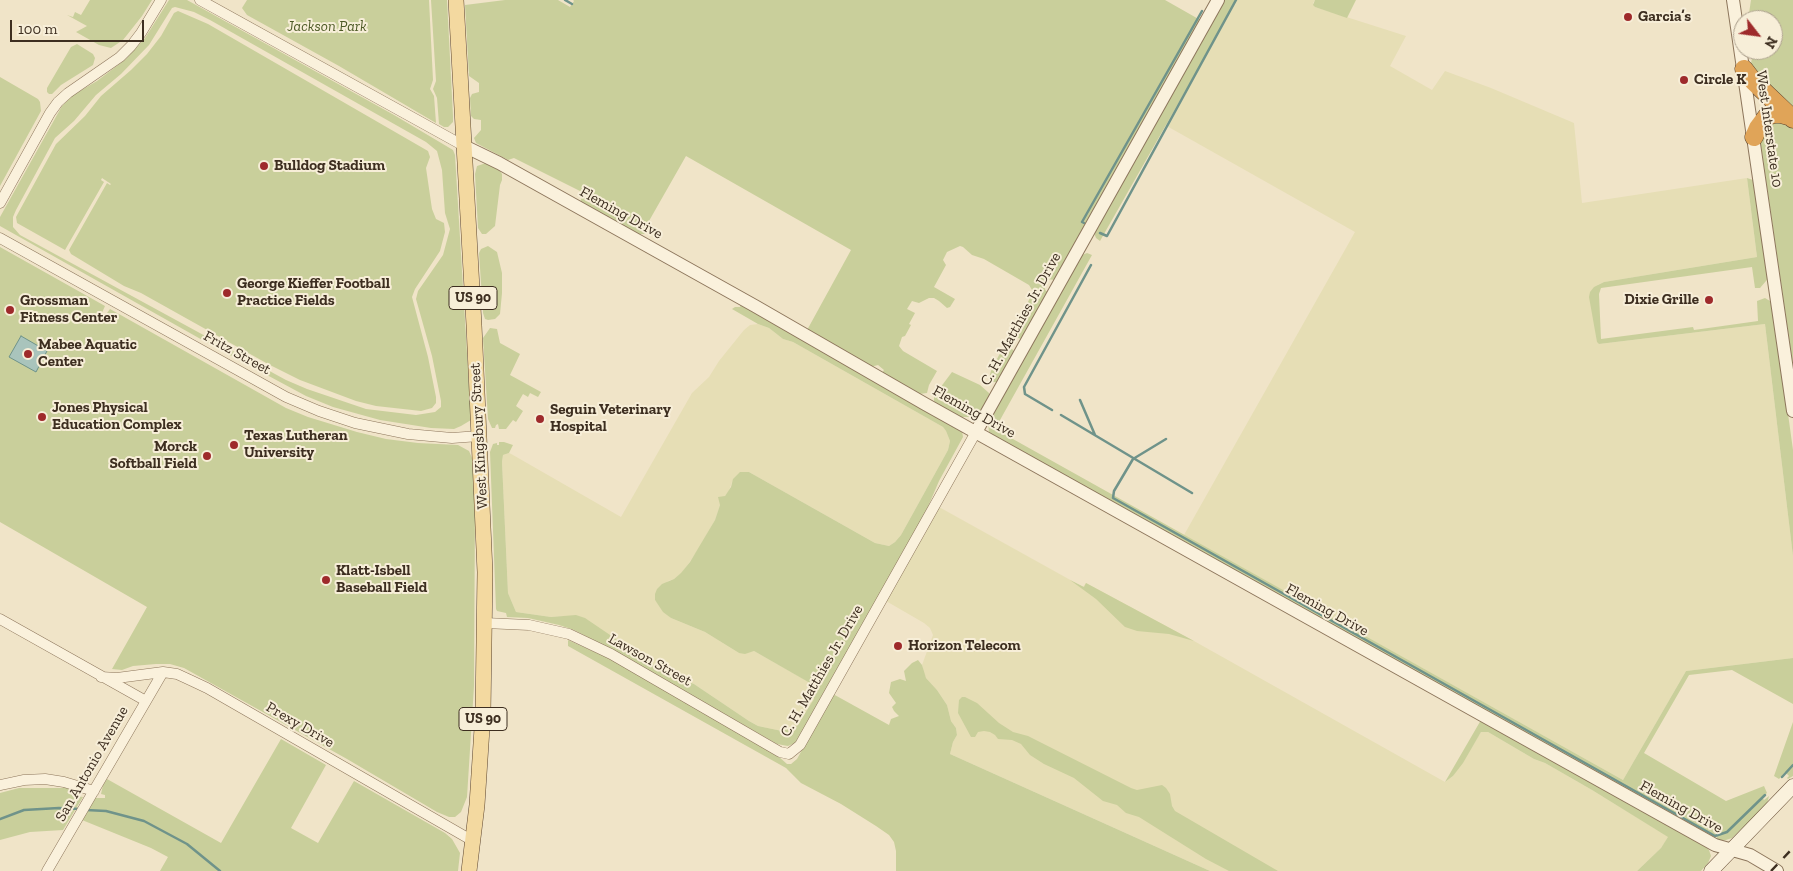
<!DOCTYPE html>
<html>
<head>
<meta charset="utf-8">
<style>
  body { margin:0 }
  #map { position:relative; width:1793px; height:871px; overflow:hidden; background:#f0e4c8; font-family:"Zilla Slab",serif }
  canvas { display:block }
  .north { position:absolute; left:1733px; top:10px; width:50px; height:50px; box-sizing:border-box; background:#f7eed8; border:1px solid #ada18e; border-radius:50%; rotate:120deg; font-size:14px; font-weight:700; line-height:20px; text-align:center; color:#3d2e20 }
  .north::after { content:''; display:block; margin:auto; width:18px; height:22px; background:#9e2a2b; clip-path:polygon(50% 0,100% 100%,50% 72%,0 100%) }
  .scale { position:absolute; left:10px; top:20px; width:134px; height:22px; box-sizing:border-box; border:2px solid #3d2e20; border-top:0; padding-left:6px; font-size:15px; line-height:18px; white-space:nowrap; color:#3d2e20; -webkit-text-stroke:4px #f7eed8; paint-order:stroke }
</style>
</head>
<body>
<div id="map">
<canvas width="1793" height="871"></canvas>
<div class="north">N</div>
<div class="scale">100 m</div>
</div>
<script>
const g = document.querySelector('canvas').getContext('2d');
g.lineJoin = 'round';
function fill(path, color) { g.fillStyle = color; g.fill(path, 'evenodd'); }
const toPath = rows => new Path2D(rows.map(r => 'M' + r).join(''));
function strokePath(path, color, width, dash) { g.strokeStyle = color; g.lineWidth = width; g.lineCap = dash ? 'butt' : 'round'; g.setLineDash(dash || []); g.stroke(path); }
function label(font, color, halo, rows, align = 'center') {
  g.font = font + ' "Zilla Slab",serif'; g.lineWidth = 4; g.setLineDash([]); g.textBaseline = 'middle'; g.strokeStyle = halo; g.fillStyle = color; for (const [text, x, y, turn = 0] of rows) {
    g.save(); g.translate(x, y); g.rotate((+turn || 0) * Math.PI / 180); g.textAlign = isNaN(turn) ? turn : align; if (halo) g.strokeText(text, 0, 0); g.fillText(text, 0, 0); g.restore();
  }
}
fill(toPath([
  [1237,0,1315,0,1313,3,1315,7,1406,36,1390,66,1432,90,1445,71,1491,88,1574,123,1582,203,1747,178,1757,257,1604,282,1598,285,1599,344,1765,324,1793,556,1793,658,1686,671,1623,780,1184,535,1355,232,1165,125],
  [758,324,769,328,783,339,793,342,943,427,946,431,950,441,948,450,901,535,895,542,889,546,875,543,749,472,732,482,729,491,720,502,720,505,715,520,700,547,682,573,674,579,668,581,655,600,671,618,705,632,739,653,754,651,811,683,814,699,809,709,797,726,782,731,758,726,749,721,694,684,669,675,612,636,568,616,551,617,516,612,508,593,502,462,503,455,509,453,513,455,621,517,692,393,709,377,719,361,744,330,750,325],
  [939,507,1083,587,1086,583,1194,641,1445,782,1453,776,1481,732,1488,732,1534,759,1545,763,1592,790,1669,837,1661,848,1637,871,1210,871,950,754,953,742,957,735,956,728,951,721,947,705,937,690,926,678,923,672,922,665,933,635,930,628,924,623,886,601]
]), '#e6deb5');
fill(toPath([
  [90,0,152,0,142,16,123,40,111,48,99,45,76,32,87,26,67,15,73,17,75,12,81,15],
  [169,0,187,0,394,115,453,150,455,155,471,420,461,426,454,429,431,428,380,420,333,407,306,396,213,346,0,226,0,217,62,106,73,95,97,81,126,59,145,38],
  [175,7,194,12,210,20,426,142,437,151,442,170,445,213,450,229,443,255,418,291,416,299,432,356,441,401,441,407,435,412,416,415,366,409,307,389,286,380,20,235,13,227,13,217,16,210,55,138,74,121,96,95,121,74,149,45,172,8],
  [247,0,429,0,433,80,430,89,434,96,436,123,339,66,247,15,242,8],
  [431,0,447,0,453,116,453,122,448,127,444,127,439,124,437,98,433,89,436,81],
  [505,0,558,0,570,7,574,1,573,0,1165,0,1202,21,1055,280,1047,279,1043,281,1045,289,1046,291,1049,291,1021,339,1012,336,1013,331,1030,298,1032,298,1037,290,1032,290,1029,285,984,259,972,255,963,247,960,246,947,252,943,260,946,265,934,287,955,299,950,307,947,308,939,301,934,298,929,298,919,303,912,301,907,309,915,313,909,324,911,325,905,336,902,337,899,346,903,351,937,371,929,385,927,393,919,394,881,374,884,370,878,365,870,367,806,332,851,250,686,156,645,228,650,231,644,234,636,234,580,202,584,193,514,158,508,160,476,143,474,138,481,130,481,120,474,119,471,116,470,98,472,94,479,92,479,83,469,76,465,5],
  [1222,0,1237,0,1100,241,1096,238,1094,233],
  [1315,0,1356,0,1347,18,1315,7,1313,5],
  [1751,0,1793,0,1793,110,1761,82,1751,64,1752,57,1748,50,1773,50,1773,20,1748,20],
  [178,11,208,24,428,151,430,157,426,168,432,209,436,219,444,223,445,232,440,251,415,289,412,297,428,357,436,397,436,403,432,408,421,411,376,406,356,401,300,380,268,364,141,293,124,286,71,254,69,250,107,183,110,185,111,184,102,178,101,180,104,182,65,250,17,223,16,217,56,144,85,116,101,96,131,70,147,54,161,36,174,13],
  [77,44,93,54,95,58,93,65,61,85,52,94,49,94,47,92,47,88,71,47],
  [0,77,38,99,40,102,41,111,0,186],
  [1771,121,1788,123,1793,128,1793,366,1760,139],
  [486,163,498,168,502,174,502,180,500,185,495,226,486,234,482,234,478,228,475,174,477,166],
  [1747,178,1753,180,1769,277,1766,281,1760,288,1755,288,1752,267,1601,288,1599,294,1601,339,1693,327,1694,330,1758,321,1757,301,1765,298,1770,301,1773,305,1793,450,1793,556,1765,324,1599,344,1597,342,1589,297,1590,292,1594,287,1604,282,1757,257],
  [488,246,497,252,502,273,502,293,500,314,495,319,488,320,485,319,483,313,479,253,481,249],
  [0,247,105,306,101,315,104,317,110,309,286,408,308,417,357,432,386,439,418,443,458,445,469,451,472,458,475,504,474,686,467,797,461,812,455,817,449,817,437,812,347,759,184,668,170,664,156,664,133,666,122,670,112,669,147,607,0,522],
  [1087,253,1092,255,995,429,1623,780,1686,671,1793,658,1793,704,1732,670,1689,675,1644,753,1726,801,1764,786,1767,793,1762,797,1764,800,1769,796,1767,804,1732,838,1726,840,1716,840,1717,837,1716,835,1711,837,989,433,988,422,1082,255],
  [741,304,962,431,963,437,939,481,927,509,881,594,869,612,828,690,795,743,788,746,777,744,609,648,574,630,559,625,528,618,507,617,506,613,497,611,496,609,490,452,493,444,497,443,497,445,499,445,499,442,504,442,513,445,509,453,503,455,502,462,508,593,516,612,551,617,576,615,585,618,669,675,694,684,749,721,758,726,782,731,797,726,814,699,810,683,754,651,745,654,739,653,705,632,671,618,663,612,655,600,655,594,657,589,662,584,674,579,681,573,690,562,715,520,720,505,718,497,725,496,731,487,733,479,740,472,749,472,875,543,889,546,895,542,901,535,948,450,950,441,946,431,943,427,793,342,783,339,769,328,758,324,732,309,735,307,740,307],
  [490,328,497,329,500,343,520,354,510,375,541,392,538,397,530,393,528,397,523,394,516,406,523,411,516,422,513,420,506,429,499,429,498,424,496,425,495,428,492,428,488,419,483,338],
  [1008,345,1015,352,998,382,992,382,989,378,991,371,999,355],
  [952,372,980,385,989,393,989,396,979,414,974,417,961,417,937,405,934,401,934,396],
  [1070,580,1084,587,1086,583,1194,641,1169,634,1137,631,1125,627,1096,599],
  [568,640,615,661,778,756,787,764,791,764,797,759,833,694,889,725,891,719,899,716,894,711,892,707,896,703,889,693,891,682,900,679,906,681,904,671,912,663,918,660,922,665,926,678,937,690,947,705,951,721,956,728,957,735,953,742,950,754,1210,871,896,871,896,851,894,842,889,835,876,826,841,804,801,783,786,768,568,646],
  [962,697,965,697,977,703,999,723,1013,732,1028,736,1131,788,1137,790,1162,785,1166,788,1170,794,1172,806,1175,811,1278,871,1229,871,1206,859,1139,817,1126,813,1117,805,1103,801,1074,778,1044,764,1030,755,1021,744,1012,740,998,739,995,735,990,732,984,731,978,732,975,737,971,737,958,713,959,700],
  [1481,720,1703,844,1709,850,1711,856,1708,863,1701,871,1637,871,1661,848,1668,837,1592,790,1545,763,1534,759,1488,732,1481,732,1463,763,1453,776,1445,782],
  [1793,722,1793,776,1788,779,1787,778,1789,776,1785,772,1779,779,1774,776],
  [281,739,326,765,291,828,318,843,354,781,445,833,452,839,460,853,458,871,160,871,168,857,151,848,82,820,95,798,105,798,105,795,101,794,103,785,107,779,221,843],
  [64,785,80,793,75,793,75,796,83,797,63,830,30,832,0,840,0,793,19,788,63,788]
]), '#c9cf9b');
const water = toPath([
  [21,336,47,351,36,372,9,357,21,336]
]);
fill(water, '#a9c4bc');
strokePath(water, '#6f938a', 1);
strokePath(toPath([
  [565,0,572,4],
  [1084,223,1082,222,1202,11],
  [1100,233,1107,236,1236,0],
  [1080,400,1095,435],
  [1052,410,1025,394,1024,387,1091,265],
  [1061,415,1192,493],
  [1166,439,1133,459,1114,491,1113,498,1715,836,1727,832,1765,795],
  [1782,777,1793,765],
  [86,810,106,811,144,821,187,844,220,871],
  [0,819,24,810,59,808,80,809]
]), '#6f938a', 2.5);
const minor = toPath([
  [200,0,464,146],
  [0,203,50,113,58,102,68,93,120,57,131,46,141,33,161,0],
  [0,238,286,397,319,411,355,423,408,434,452,438,479,436],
  [0,619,146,701],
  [485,623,529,625,569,634,611,654,780,752,789,754,800,745,976,432],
  [101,677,117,678,163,672,177,674,190,680,207,688,473,841],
  [0,785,24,780,45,779,64,782,94,791],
  [47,871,163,672]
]);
const tertiary = toPath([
  [1733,0,1793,411],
  [464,146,499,163,755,306,925,404,1715,845,1750,855,1777,871],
  [976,432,1218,0]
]);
const secondary = toPath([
  [1711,871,1793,786]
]);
const primary = toPath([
  [456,0,474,325,485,572,483,713,477,805,469,871]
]);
const motorway = toPath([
  [1744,69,1754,82,1793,119],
  [1754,137,1758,128,1767,116,1774,114,1781,114,1792,117]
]);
strokePath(minor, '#8d765c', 11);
strokePath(tertiary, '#8d765c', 14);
strokePath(secondary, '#6f573f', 15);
strokePath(primary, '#5b4430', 16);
strokePath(motorway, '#5b4430', 19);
strokePath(minor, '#faf1dc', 10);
strokePath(tertiary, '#faf1dc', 12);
strokePath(secondary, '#faf1dc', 14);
strokePath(primary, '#f3d9a0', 15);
strokePath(motorway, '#e0a458', 18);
strokePath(toPath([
  [1771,871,1793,848]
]), '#3d2e20', 2.5, [9, 9]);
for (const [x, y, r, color] of [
  [1628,17,5,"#9e2a2b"],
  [1684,80,5,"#9e2a2b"],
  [264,166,5,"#9e2a2b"],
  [227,293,5,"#9e2a2b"],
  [1709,300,5,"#9e2a2b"],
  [10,310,5,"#9e2a2b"],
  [28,354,5,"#9e2a2b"],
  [42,417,5,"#9e2a2b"],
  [540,419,5,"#9e2a2b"],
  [234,445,5,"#9e2a2b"],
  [207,456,5,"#9e2a2b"],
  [326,580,5,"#9e2a2b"],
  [898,646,5,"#9e2a2b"]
]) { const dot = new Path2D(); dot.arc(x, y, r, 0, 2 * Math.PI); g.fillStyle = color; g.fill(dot); strokePath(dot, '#f7eed8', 2); }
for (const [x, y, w] of [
  [473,298,48],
  [483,719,48]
]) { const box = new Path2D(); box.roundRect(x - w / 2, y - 11.5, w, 23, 4); g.fillStyle = '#f7eed8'; g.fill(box); strokePath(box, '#3d2e20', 1); }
label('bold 14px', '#3d2e20', null, [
  ["US 90",473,298],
  ["US 90",483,719]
]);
label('bold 15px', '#3d2e20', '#f7eed8', [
  ["Garcia’s",1638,17],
  ["Circle K",1694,80],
  ["Bulldog Stadium",274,166],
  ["George Kieffer Football",237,284],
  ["Practice Fields",237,301],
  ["Dixie Grille",1699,300,"right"],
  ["Grossman",20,301],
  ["Fitness Center",20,318],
  ["Mabee Aquatic",38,345],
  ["Center",38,362],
  ["Jones Physical",52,408],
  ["Education Complex",52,425],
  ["Seguin Veterinary",550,410],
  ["Hospital",550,427],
  ["Texas Lutheran",244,436],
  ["University",244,453],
  ["Morck",197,447,"right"],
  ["Softball Field",197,464,"right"],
  ["Klatt-Isbell",336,571],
  ["Baseball Field",336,588],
  ["Horizon Telecom",908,646]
], 'left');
label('italic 15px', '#4d5a26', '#f7eed8', [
  ["Jackson Park",327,27]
]);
label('15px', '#3d2e20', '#f7eed8', [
  ["West Interstate 10",1769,129,82],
  ["Fleming Drive",621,213,29],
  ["C. H. Matthies Jr. Drive",1021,319,-61],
  ["Fritz Street",237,353,29],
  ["Fleming Drive",974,412,29],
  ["West Kingsbury Street",479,436,-93],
  ["Fleming Drive",1327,610,29],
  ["Lawson Street",650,660,29],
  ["C. H. Matthies Jr. Drive",822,671,-60],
  ["Prexy Drive",300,725,30],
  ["San Antonio Avenue",92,764,-60],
  ["Fleming Drive",1681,807,29]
]);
</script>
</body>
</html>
